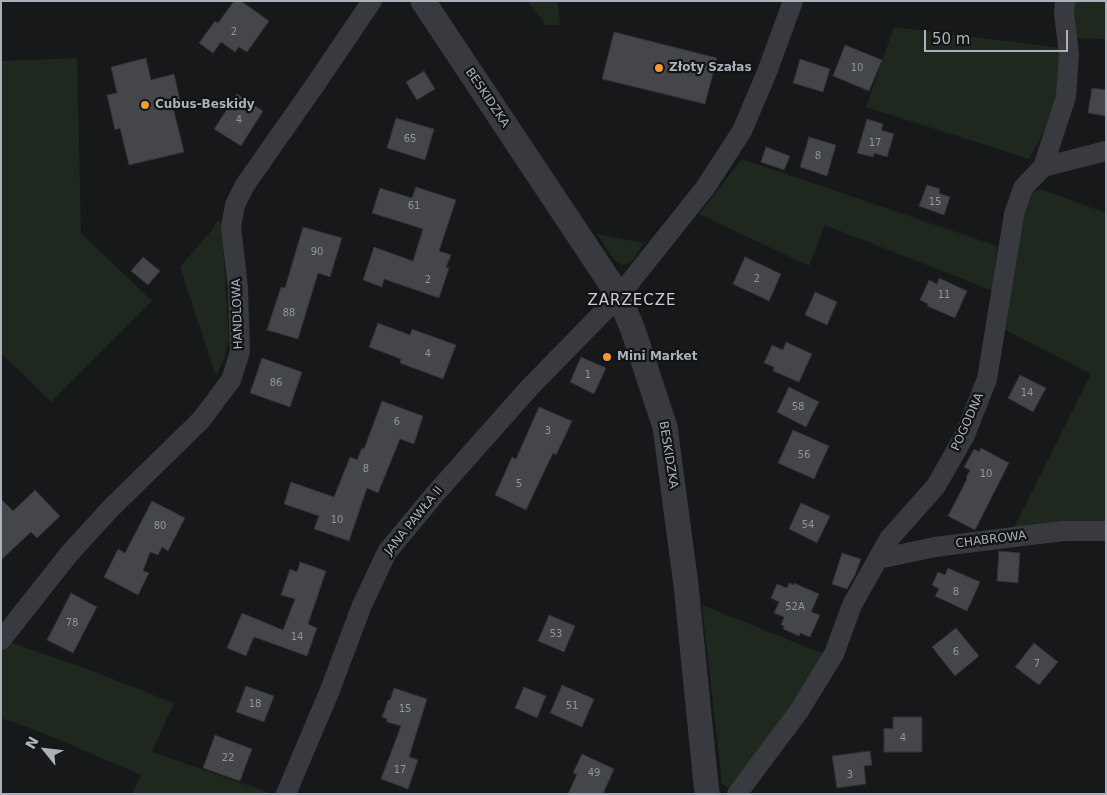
<!DOCTYPE html>
<html>
<head>
<meta charset="utf-8">
<style>
  body { margin:0 }
  #map { position:relative; width:1107px; height:795px; overflow:hidden; background:#17181a; font-family:"DejaVu Sans",sans-serif }
  canvas { display:block }
  .frame { position:absolute; inset:0; border:2px solid #aab1ba; pointer-events:none }
  .north { position:absolute; left:20px; top:725px; width:50px; height:50px; -webkit-text-stroke:4px #121315; paint-order:stroke; rotate:299deg; font-size:14px; font-weight:700; line-height:20px; text-align:center; color:#aab1ba }
  .north::after { content:''; display:block; margin:auto; width:18px; height:22px; background:#aab1ba; clip-path:polygon(50% 0,100% 100%,50% 72%,0 100%) }
  .scale { position:absolute; left:924px; top:30px; width:144px; height:22px; box-sizing:border-box; border:2px solid #aab1ba; border-top:0; padding-left:6px; font-size:15px; line-height:18px; white-space:nowrap; color:#aab1ba; -webkit-text-stroke:4px #121315; paint-order:stroke }
</style>
</head>
<body>
<div id="map">
<canvas width="1107" height="795"></canvas>
<div class="frame"></div>
<div class="north">N</div>
<div class="scale">50 m</div>
</div>
<script>
const g = document.querySelector('canvas').getContext('2d');
g.lineJoin = 'round';
function fill(path, color) { g.fillStyle = color; g.fill(path, 'evenodd'); }
const toPath = rows => new Path2D(rows.map(r => 'M' + r).join(''));
function strokePath(path, color, width, dash) { g.strokeStyle = color; g.lineWidth = width; g.lineCap = dash ? 'butt' : 'round'; g.setLineDash(dash || []); g.stroke(path); }
function label(font, color, halo, rows, align = 'center') {
  g.font = font + ' "DejaVu Sans",sans-serif'; g.lineWidth = 4.5; g.setLineDash([]); g.textBaseline = 'middle'; g.strokeStyle = halo; g.fillStyle = color; for (const [text, x, y, turn = 0] of rows) {
    g.save(); g.translate(x, y); g.rotate((+turn || 0) * Math.PI / 180); g.textAlign = isNaN(turn) ? turn : align; if (halo) g.strokeText(text, 0, 0); g.fillText(text, 0, 0); g.restore();
  }
}
fill(toPath([
  [528,1,557,1,560,25,546,25],
  [1073,1,1106,1,1106,39,1076,38],
  [894,27,1062,48,1058,91,1043,133,1029,159,866,107],
  [77,58,81,233,152,301,51,402,1,353,1,61],
  [742,159,997,246,993,291,825,225,809,266,699,214],
  [1040,189,1106,213,1106,524,1011,533,1091,374,1004,329,1016,228,1028,195],
  [218,220,222,225,229,340,225,357,216,376,180,267,211,231],
  [597,234,644,243,631,263,622,265,614,260],
  [702,605,829,656,734,786,727,788,722,783],
  [7,641,87,669,174,703,152,752,273,794,132,794,141,775,43,733,1,718,1,647]
]), '#1f281f');
const building = toPath([
  [234,1,241,1,269,21,247,52,239,47,235,52,221,42,213,53,199,43,215,21,218,23,234,1],
  [614,32,717,58,705,104,602,79,614,32],
  [845,45,882,60,869,91,833,76,845,45],
  [146,58,151,80,174,74,182,109,172,103,184,152,129,165,120,128,115,130,107,95,117,93,111,67,146,58],
  [800,59,830,69,823,92,793,83,800,59],
  [424,71,435,89,417,100,406,82,424,71],
  [1092,88,1106,90,1106,116,1088,113,1092,88],
  [237,94,263,111,241,146,214,129,237,94],
  [396,118,434,129,425,160,387,148,396,118],
  [867,119,883,124,881,130,894,134,887,157,874,153,873,157,857,153,867,119],
  [809,137,836,145,827,176,800,167,809,137],
  [766,147,790,156,784,170,761,162,766,147],
  [927,185,940,189,939,193,950,197,944,215,919,206,927,185],
  [416,187,456,200,439,251,451,255,446,267,449,268,439,298,384,279,382,287,363,280,374,247,413,261,423,229,372,213,380,188,412,198,416,187],
  [303,227,342,238,330,277,318,273,298,339,267,330,281,287,285,288,303,227],
  [143,257,160,271,148,285,131,271,143,257],
  [745,257,781,274,769,301,733,284,745,257],
  [939,278,967,291,955,318,927,306,928,304,920,300,929,280,937,284,939,278],
  [815,292,837,302,827,325,805,315,815,292],
  [378,323,410,335,412,329,456,345,443,379,400,363,401,359,369,347,378,323],
  [786,342,812,354,799,382,773,371,774,367,764,363,772,345,783,350,786,342],
  [581,357,606,368,594,394,570,382,581,357],
  [262,358,302,372,290,407,250,393,262,358],
  [1020,375,1046,388,1033,412,1008,398,1020,375],
  [789,387,819,402,806,427,777,412,789,387],
  [382,401,423,416,414,444,400,439,378,493,367,488,349,541,314,529,319,516,284,504,291,482,334,497,350,457,357,460,362,448,364,449,382,401],
  [539,407,572,421,556,455,553,453,526,510,495,495,512,457,516,459,539,407],
  [793,430,829,446,814,479,778,463,793,430],
  [981,448,1009,463,975,530,948,516,967,479,966,478,970,470,964,467,974,449,979,452,981,448],
  [35,490,60,516,37,538,31,532,1,560,1,499,13,511,35,490],
  [152,501,185,518,168,551,162,547,158,555,150,552,143,571,149,573,138,595,104,577,118,549,125,553,152,501],
  [801,503,830,516,817,543,789,529,801,503],
  [999,551,1020,553,1018,583,997,581,999,551],
  [842,553,861,559,855,575,847,589,832,584,842,553],
  [300,562,326,571,308,624,317,628,307,656,254,637,246,656,227,648,242,613,283,630,295,599,281,595,290,569,297,572,300,562],
  [948,568,980,582,967,611,935,596,939,589,932,585,938,572,945,575,948,568],
  [789,583,794,585,794,583,819,594,811,612,820,615,810,637,800,633,799,636,783,629,784,626,781,625,784,617,774,613,779,602,771,598,777,584,787,588,789,583],
  [71,593,97,607,73,653,47,640,71,593],
  [549,615,575,626,564,652,538,641,549,615],
  [956,628,979,656,955,676,932,647,956,628],
  [1034,643,1058,662,1039,685,1015,667,1034,643],
  [562,685,594,699,582,727,550,713,562,685],
  [246,686,274,696,264,722,236,712,246,686],
  [524,687,546,696,537,718,515,708,524,687],
  [394,688,427,699,409,757,418,760,408,789,381,779,401,726,387,722,387,719,382,717,388,700,390,700,394,688],
  [893,717,922,717,922,752,884,752,884,728,893,729,893,717],
  [215,735,252,749,240,781,203,768,215,735],
  [870,751,872,765,864,766,866,784,837,788,832,756,870,751],
  [582,754,614,769,603,794,568,794,577,774,573,773,582,754]
]);
fill(building, '#44464a');
strokePath(building, '#313236', 1);
strokePath(toPath([
  [1043,167,1106,151],
  [878,559,935,547,1014,537,1064,531,1106,531],
  [1,640,69,554,111,508,201,420,231,380,240,352,238,288,231,227,235,205,245,185,315,85,372,1],
  [286,794,330,690,362,605,387,552,435,494,530,387,619,296,705,188,742,131,767,72,793,1],
  [737,794,799,711,834,654,852,605,889,539,936,486,965,435,987,379,1014,214,1023,188,1043,167,1066,97,1069,54,1064,12,1065,1]
]), '#383a3f', 20);
strokePath(toPath([
  [423,1,619,296,633,330,665,427,686,585,707,794]
]), '#383a3f', 25);
for (const [x, y, r, color] of [
  [659,68,5,"#f49736"],
  [145,105,5,"#f49736"],
  [607,357,5,"#f49736"]
]) { const dot = new Path2D(); dot.arc(x, y, r, 0, 2 * Math.PI); g.fillStyle = color; g.fill(dot); strokePath(dot, '#121315', 2); }
label('10px', '#90969e', null, [
  ["2",234,32],
  ["10",857,68],
  ["4",239,120],
  ["65",410,139],
  ["17",875,143],
  ["8",818,156],
  ["15",935,202],
  ["61",414,206],
  ["90",317,252],
  ["2",757,279],
  ["2",428,280],
  ["11",944,295],
  ["88",289,313],
  ["4",428,354],
  ["1",588,375],
  ["86",276,383],
  ["14",1027,393],
  ["58",798,407],
  ["6",397,422],
  ["3",548,431],
  ["56",804,455],
  ["8",366,469],
  ["10",986,474],
  ["5",519,484],
  ["10",337,520],
  ["54",808,525],
  ["80",160,526],
  ["8",956,592],
  ["52A",795,607],
  ["78",72,623],
  ["53",556,634],
  ["14",297,637],
  ["6",956,652],
  ["7",1037,664],
  ["18",255,704],
  ["51",572,706],
  ["15",405,709],
  ["4",903,738],
  ["22",228,758],
  ["17",400,770],
  ["49",594,773],
  ["3",850,775]
]);
label('bold 12px', '#aab1ba', '#121315', [
  ["Złoty Szałas",669,68],
  ["Cubus-Beskidy",155,105],
  ["Mini Market",617,357]
], 'left');
label('12px', '#aab1ba', '#121315', [
  ["BESKIDZKA",487,98,56],
  ["HANDLOWA",238,314,-92],
  ["POGODNA",968,422,-66],
  ["BESKIDZKA",668,455,81],
  ["JANA PAWŁA II",414,521,-51],
  ["CHABROWA",991,540,-7]
]);
g.letterSpacing = '1px';
label('15px', '#cbcfd5', '#121315', [
  ["ZARZECZE",632,301]
]);
g.letterSpacing = '0px';
</script>
</body>
</html>
